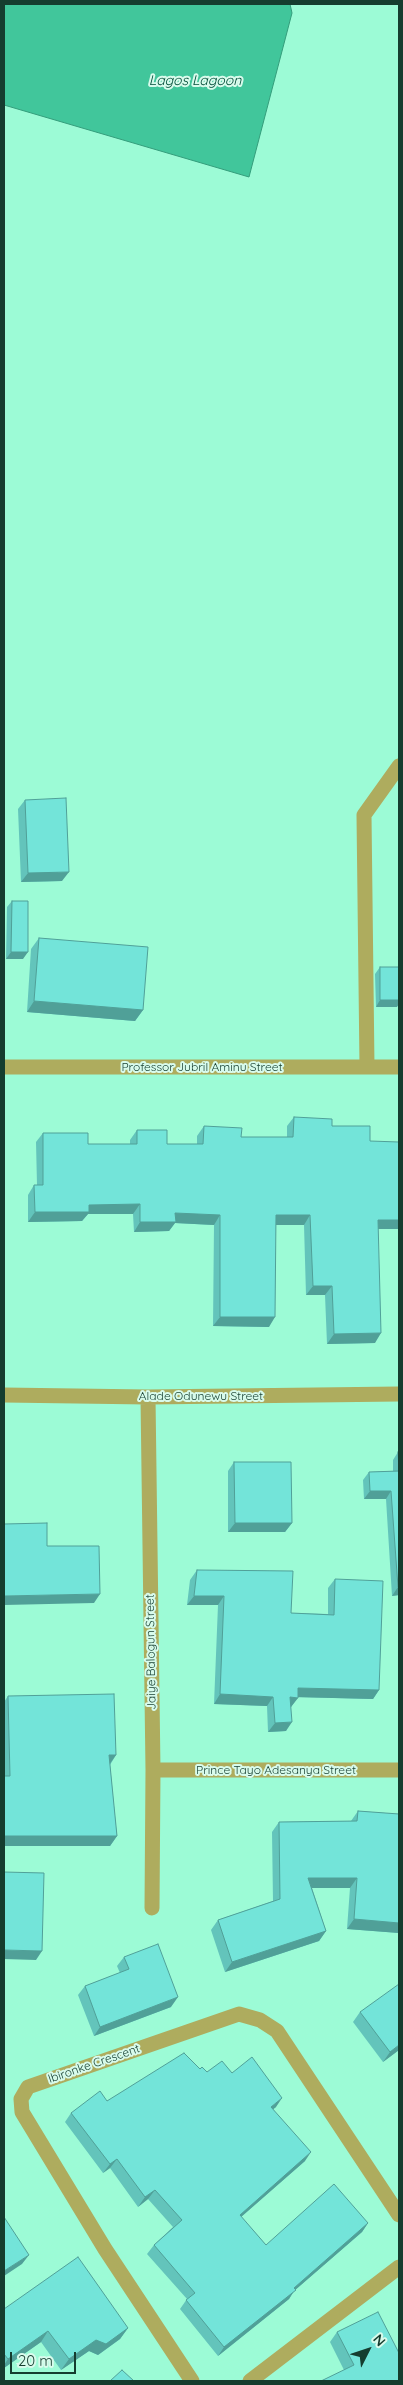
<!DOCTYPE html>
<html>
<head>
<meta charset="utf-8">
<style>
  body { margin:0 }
  #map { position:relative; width:403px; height:2385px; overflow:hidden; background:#9cfbd6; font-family:Quicksand,sans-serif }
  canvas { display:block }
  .frame { position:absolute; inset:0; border:5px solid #153d2f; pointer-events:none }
  .north { position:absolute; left:343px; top:2325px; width:50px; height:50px; -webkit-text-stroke:4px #d8fbec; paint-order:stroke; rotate:49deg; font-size:14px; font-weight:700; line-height:20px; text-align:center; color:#153d2f }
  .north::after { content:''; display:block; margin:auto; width:18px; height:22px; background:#153d2f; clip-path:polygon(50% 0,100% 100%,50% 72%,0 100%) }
  .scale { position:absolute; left:10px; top:2352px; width:66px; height:22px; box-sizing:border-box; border:2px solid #153d2f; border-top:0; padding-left:6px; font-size:15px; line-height:18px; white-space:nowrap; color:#153d2f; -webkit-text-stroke:4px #d8fbec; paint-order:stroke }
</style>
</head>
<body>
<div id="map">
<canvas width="403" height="2385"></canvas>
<div class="frame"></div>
<div class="north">N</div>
<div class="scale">20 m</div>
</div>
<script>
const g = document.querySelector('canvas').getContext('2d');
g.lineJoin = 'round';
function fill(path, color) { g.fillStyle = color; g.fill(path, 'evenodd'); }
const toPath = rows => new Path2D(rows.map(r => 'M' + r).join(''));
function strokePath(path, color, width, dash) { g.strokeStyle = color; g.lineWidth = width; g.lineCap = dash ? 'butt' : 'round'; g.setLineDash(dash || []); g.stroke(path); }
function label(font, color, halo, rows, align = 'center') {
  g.font = font + ' Quicksand,sans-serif'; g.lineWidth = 4; g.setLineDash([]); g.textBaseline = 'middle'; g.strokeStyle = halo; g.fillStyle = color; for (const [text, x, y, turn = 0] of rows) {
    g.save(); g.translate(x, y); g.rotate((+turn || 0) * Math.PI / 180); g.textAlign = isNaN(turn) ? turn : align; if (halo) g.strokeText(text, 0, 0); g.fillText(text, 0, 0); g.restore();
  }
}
const water = toPath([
  [4,4,290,4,292,13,249,177,4,105,4,4]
]);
fill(water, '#41c69b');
strokePath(water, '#349d7b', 1);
strokePath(toPath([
  [4,1067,399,1067],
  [367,1067,364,815,399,766],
  [4,1395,148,1397,399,1394],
  [148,1397,153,1770,152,1908],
  [153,1770,399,1770],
  [192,2381,105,2249,22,2112,21,2099,28,2087,239,2014,260,2020,277,2031,399,2215],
  [250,2381,399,2267]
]), '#aeac5e', 15);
fill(toPath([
  [25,800,62,881,21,882,18,809],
  [12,901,23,959,6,959,7,907],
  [39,938,143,1010,135,1021,27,1012,31,949],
  [380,967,397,1007,376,1007,375,974],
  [294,1117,332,1126,370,1141,378,1229,375,1343,327,1344,325,1295,306,1295,304,1225,276,1225,269,1327,213,1326,214,1225,175,1223,169,1231,134,1232,133,1214,88,1214,82,1221,28,1222,28,1195,34,1185,37,1185,36,1142,43,1133,88,1144,130,1144,130,1140,137,1130,167,1144,197,1144,197,1136,204,1126,241,1137,287,1137,287,1126],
  [398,1452,399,1452,399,1595,392,1596,386,1499,364,1499,363,1480,369,1472,393,1471,393,1460],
  [234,1462,292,1523,285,1532,228,1532,228,1471],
  [197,1570,291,1613,328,1614,328,1588,335,1579,379,1690,373,1699,298,1697,291,1707,286,1731,268,1732,267,1706,214,1704,218,1605,187,1605,190,1580],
  [8,1696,116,1755,110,1765,117,1836,110,1846,4,1846,4,1702],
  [358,1811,399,1814,399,1933,347,1929,350,1888,312,1888,326,1931,319,1941,225,1972,211,1930,218,1920,273,1901,272,1832,279,1822,351,1821],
  [124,1957,171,2007,94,2036,78,1995,85,1986,120,1973,117,1966],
  [360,2012,399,2050,383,2062,353,2022],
  [200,2069,207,2072,232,2073,276,2107,273,2109,305,2161,241,2217,266,2245,368,2223,362,2232,294,2291,289,2299,218,2356,180,2309,187,2299,147,2254,154,2245,173,2227,148,2199,138,2207,110,2168,103,2173,65,2122,71,2113],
  [4,2309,128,2328,120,2339,98,2355,89,2351,61,2370,41,2342,4,2368],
  [337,2332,399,2353,344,2370,330,2342]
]), '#63c4bb');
fill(toPath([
  [69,872,62,881,21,882,28,873],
  [11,952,28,952,23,959,6,959],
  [380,1000,399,1000,399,1004,397,1007,376,1007],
  [34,1001,143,1010,135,1021,27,1012],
  [140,1204,133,1214,88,1214,82,1221,28,1222,35,1212,89,1205],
  [175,1213,220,1215,214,1225,175,1223,169,1231,134,1232,140,1222],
  [276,1215,310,1215,304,1225,269,1225],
  [378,1220,399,1220,399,1229,371,1229],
  [313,1286,332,1286,325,1295,306,1295],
  [220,1317,275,1317,269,1327,213,1326],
  [381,1333,375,1343,327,1344,334,1334],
  [370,1491,391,1491,386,1499,364,1499],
  [235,1523,292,1523,285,1532,228,1532],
  [398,1587,399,1587,399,1595,392,1596],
  [100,1594,94,1603,4,1605,4,1596],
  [194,1596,224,1596,218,1605,187,1605],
  [298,1688,379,1690,373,1699,292,1697],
  [220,1694,273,1697,267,1706,214,1704],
  [290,1697,298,1698,291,1707,284,1707],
  [292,1722,286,1731,268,1732,275,1723],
  [109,1755,116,1755,109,1765],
  [4,1836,117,1836,110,1846,4,1846],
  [308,1878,357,1878,350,1888,301,1888],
  [354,1919,399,1923,399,1933,347,1929],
  [326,1931,319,1941,225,1972,232,1962],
  [4,1950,42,1951,36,1960,4,1959],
  [178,1997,171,2007,94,2036,100,2027],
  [399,2045,399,2050,383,2062,390,2052],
  [282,2098,276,2107,265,2116,271,2107],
  [311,2152,305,2161,233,2224,240,2215],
  [117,2159,110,2168,103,2173,110,2164],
  [155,2190,148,2199,138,2207,145,2197],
  [368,2223,362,2232,294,2291,289,2299,218,2356,224,2347,294,2288],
  [29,2255,22,2264,4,2276,4,2271],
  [128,2328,120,2339,98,2355,89,2351,61,2370,69,2359,96,2340],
  [48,2331,41,2342,4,2368,4,2365,8,2359]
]), '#50a098');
const building = toPath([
  [66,798,69,872,28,873,25,800,66,798],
  [12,901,28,901,28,952,11,952,12,901],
  [39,938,148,947,143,1010,34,1001,39,938],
  [380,967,399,967,399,1000,380,1000,380,967],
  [294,1117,332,1119,332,1126,370,1126,370,1141,399,1142,399,1220,378,1220,381,1333,334,1334,332,1286,313,1286,310,1215,276,1215,275,1317,220,1317,220,1215,175,1213,176,1222,140,1222,140,1204,89,1205,89,1212,35,1212,34,1185,43,1185,43,1133,88,1133,88,1144,137,1144,137,1130,167,1130,167,1144,203,1144,204,1126,242,1128,241,1137,293,1137,294,1117],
  [398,1452,399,1452,399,1587,398,1587,391,1491,370,1491,369,1472,399,1471,398,1452],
  [234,1462,291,1462,292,1523,235,1523,234,1462],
  [47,1523,47,1546,99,1546,100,1594,4,1596,4,1524,47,1523],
  [197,1570,293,1571,291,1613,334,1615,335,1579,383,1581,379,1690,298,1688,298,1698,290,1697,292,1722,275,1723,273,1697,220,1694,224,1596,194,1596,197,1570],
  [114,1694,116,1755,109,1755,117,1836,4,1836,4,1776,10,1776,8,1696,114,1694],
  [358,1811,399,1814,399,1923,354,1919,357,1878,308,1878,326,1931,232,1962,218,1920,280,1899,279,1822,357,1821,358,1811],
  [4,1872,44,1873,42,1951,4,1950,4,1872],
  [158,1944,178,1997,100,2027,85,1986,129,1969,124,1957,158,1944],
  [399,1984,399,2045,390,2052,360,2012,399,1984],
  [184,2053,200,2069,202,2067,207,2072,222,2061,232,2073,252,2057,282,2098,271,2107,311,2152,240,2215,266,2245,334,2184,368,2223,294,2288,296,2290,224,2347,186,2300,195,2293,154,2245,182,2220,155,2190,145,2197,117,2159,110,2164,71,2113,100,2091,107,2101,184,2053],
  [4,2217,29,2255,4,2271,4,2217],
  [78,2257,128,2328,106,2344,96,2340,69,2359,48,2331,8,2359,4,2354,4,2309,78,2257],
  [378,2312,399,2353,399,2381,321,2381,354,2365,337,2332,378,2312],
  [122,2370,134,2381,110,2381,122,2370]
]);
fill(building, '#73e4d9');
strokePath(building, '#50a098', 1);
label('12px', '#153d2f', '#d8fbec', [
  ["Professor Jubril Aminu Street",202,1067],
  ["Alade Odunewu Street",201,1396],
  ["Jaiye Balogun Street",151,1652,-91],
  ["Prince Tayo Adesanya Street",276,1770],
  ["Ibironke Crescent",94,2064,-19]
]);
label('italic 14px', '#004d38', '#d8fbec', [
  ["Lagos Lagoon",195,81]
]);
</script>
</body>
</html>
